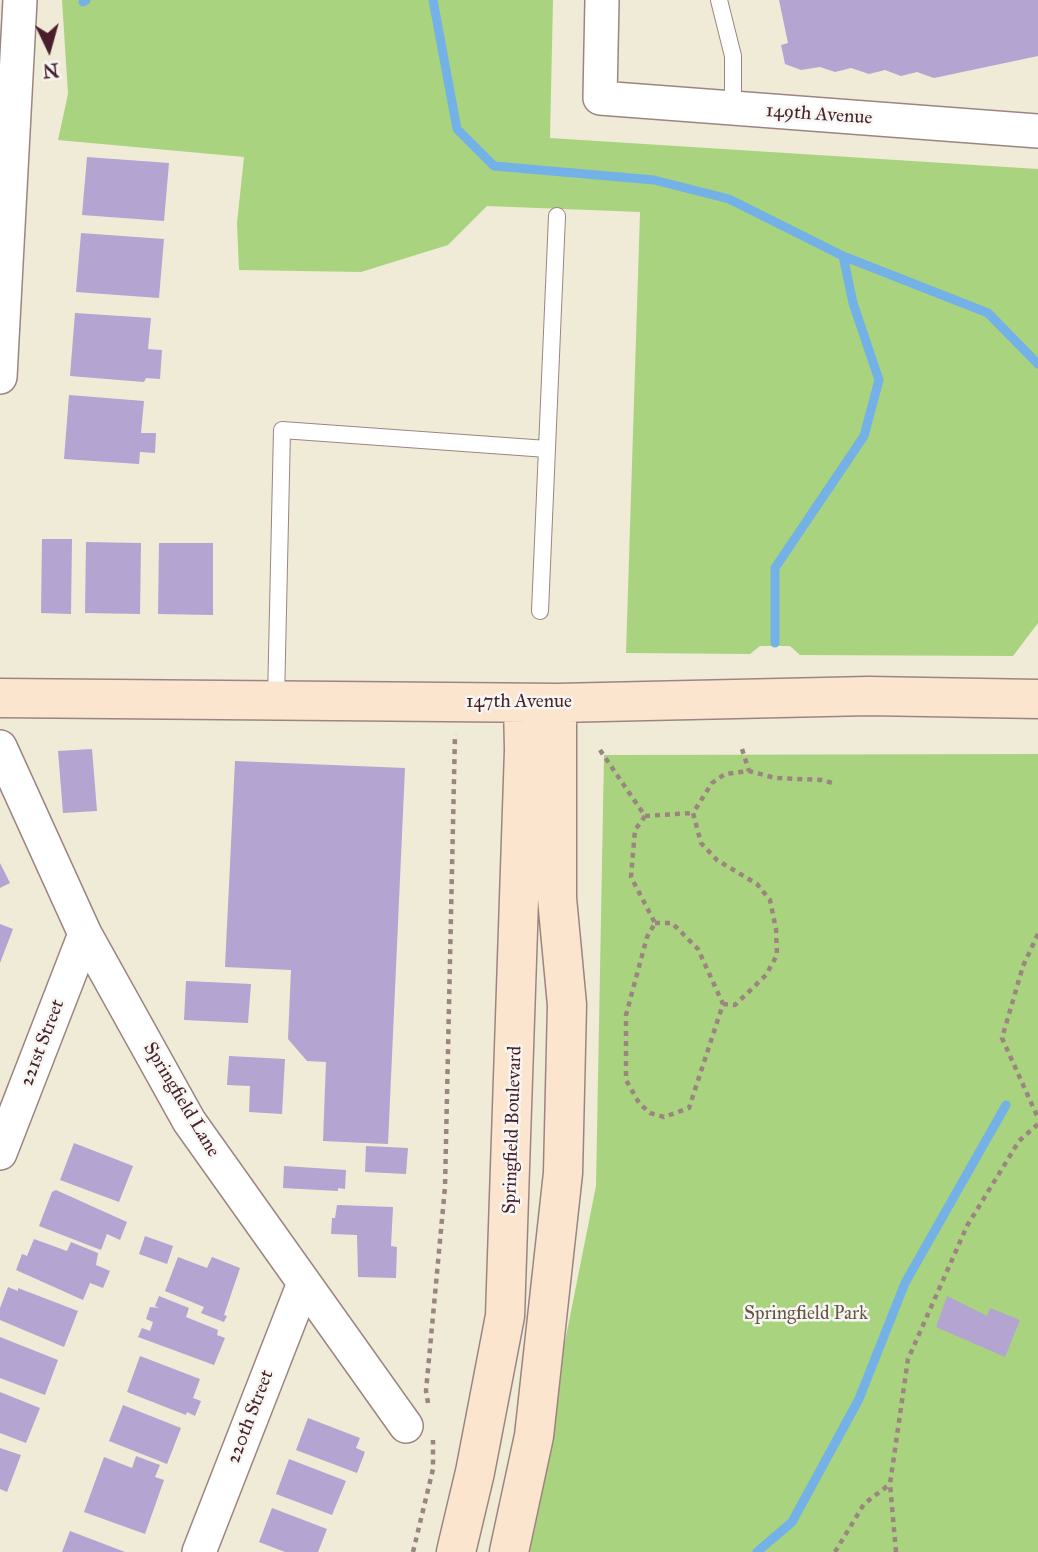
<!DOCTYPE html>
<html>
<head>
<meta charset="utf-8">
<style>
  body { margin:0 }
  #map { position:relative; width:1038px; height:1552px; overflow:hidden; background:#efebd7; font-family:"IM FELL Great Primer",serif }
  canvas { display:block }
  .north { position:absolute; left:14px; top:14px; width:70px; height:70px; -webkit-text-stroke:5px #f6f6f2; paint-order:stroke; rotate:175deg; font-size:19px; font-weight:700; line-height:28px; text-align:center; color:#4a1f2b }
  .north::after { content:''; display:block; margin:auto; width:24px; height:32px; background:#4a1f2b; clip-path:polygon(50% 0,100% 100%,50% 72%,0 100%) }
</style>
</head>
<body>
<div id="map">
<canvas width="1038" height="1552"></canvas>
<div class="north">N</div>
</div>
<script>
const g = document.querySelector('canvas').getContext('2d');
g.lineJoin = 'round';
function fill(path, color) { g.fillStyle = color; g.fill(path, 'evenodd'); }
const toPath = rows => new Path2D(rows.map(r => 'M' + r).join(''));
function strokePath(path, color, width, dash) { g.strokeStyle = color; g.lineWidth = width; g.lineCap = dash ? 'butt' : 'round'; g.setLineDash(dash || []); g.stroke(path); }
function label(font, color, halo, rows, align = 'center') {
  g.font = font + ' "IM FELL Great Primer",serif'; g.lineWidth = 5; g.setLineDash([]); g.textBaseline = 'middle'; g.strokeStyle = halo; g.fillStyle = color; for (const [text, x, y, turn = 0] of rows) {
    g.save(); g.translate(x, y); g.rotate((+turn || 0) * Math.PI / 180); g.textAlign = isNaN(turn) ? turn : align; if (halo) g.strokeText(text, 0, 0); g.fillText(text, 0, 0); g.restore();
  }
}
fill(toPath([
  [62,0,553,0,550,138,1038,169,1038,623,1013,656,800,655,790,646,760,646,750,654,626,653,640,212,487,206,448,245,361,272,239,270,237,223,244,157,58,140,68,94],
  [1038,754,1038,1552,523,1552,596,1186,604,755]
]), '#aad37f');
strokePath(toPath([
  [433,0,457,129,494,166,654,180,729,199,843,256,988,313,1038,364],
  [83,2,86,0],
  [775,643,775,568,864,436,879,380,853,303,843,256],
  [757,1552,792,1522,859,1399,905,1283,1006,1105]
]), '#73b1e6', 9);
fill(toPath([
  [779,0,1038,0,1038,56,934,78,917,72,901,76,885,70,869,74,851,68,835,72,820,67,801,70,785,64,781,45,788,43],
  [87,157,169,163,164,221,82,215],
  [81,233,164,239,159,298,76,292],
  [75,313,151,318,148,349,162,350,160,379,146,378,144,382,70,376],
  [69,395,144,401,141,433,156,433,155,453,140,452,139,464,64,459],
  [42,539,72,539,71,614,41,613],
  [86,542,141,543,140,614,85,613],
  [159,543,213,543,213,615,158,614],
  [92,749,97,811,63,813,58,751],
  [235,761,405,768,388,1144,323,1141,326,1062,307,1061,288,1039,291,970,225,967],
  [0,863,10,883,0,888],
  [0,924,13,929,0,963],
  [186,981,251,984,248,1023,184,1020],
  [229,1056,285,1059,282,1114,249,1112,250,1086,227,1085],
  [74,1143,133,1166,119,1202,60,1180],
  [366,1146,408,1148,406,1174,365,1172],
  [284,1166,346,1170,345,1189,338,1188,338,1191,283,1188],
  [56,1190,127,1222,120,1240,107,1234,101,1250,39,1226,52,1192],
  [337,1205,393,1207,391,1246,397,1247,396,1278,358,1277,357,1235,331,1234,332,1218,335,1218],
  [145,1236,173,1246,167,1264,139,1254],
  [34,1239,67,1251,71,1242,98,1253,96,1265,110,1271,103,1288,90,1283,83,1300,16,1270,22,1254,27,1256],
  [178,1257,207,1268,212,1257,240,1268,224,1315,227,1316,224,1322,201,1313,204,1307,165,1291],
  [8,1287,18,1291,18,1288,78,1311,64,1347,0,1320,0,1308],
  [159,1296,189,1308,186,1317,218,1330,217,1335,225,1338,214,1365,138,1337,142,1328,150,1331,153,1322,146,1319,150,1307,159,1308,155,1306],
  [947,1296,987,1316,990,1308,1020,1320,1005,1357,936,1327],
  [0,1337,58,1360,45,1395,0,1378],
  [140,1356,200,1379,193,1398,201,1401,195,1416,187,1412,186,1415,127,1392],
  [0,1392,40,1408,26,1443,0,1433],
  [123,1405,181,1428,167,1464,109,1441],
  [308,1418,360,1438,356,1448,365,1452,357,1473,296,1450],
  [0,1448,21,1455,7,1492,0,1489],
  [136,1456,160,1465,155,1477,164,1480,145,1534,84,1512,104,1457,132,1468],
  [289,1459,346,1481,332,1515,276,1494],
  [272,1508,327,1529,318,1552,285,1552,259,1542],
  [70,1531,125,1552,62,1552]
]), '#b3a4d2');
const lane = toPath([
  [719,0,733,56,733,108],
  [540,611,557,216],
  [276,700,282,430,547,449]
]);
const street = toPath([
  [602,0,600,98,1038,131],
  [0,377,20,0],
  [0,747,85,934,189,1121,406,1426],
  [0,1153,85,934],
  [199,1552,304,1283]
]);
const secondary = toPath([
  [0,698,557,703,869,696,1038,699],
  [456,1552,475,1472,505,1316,524,750,523,703],
  [509,1552,534,1436,563,1173,567,1005,557,898,557,703]
]);
strokePath(lane, '#9c8581', 18);
strokePath(street, '#9c8581', 36);
strokePath(secondary, '#9c8581', 41);
strokePath(toPath([
  [742,749,749,771],
  [600,750,645,816],
  [645,816,635,830,631,877,655,923],
  [645,816,693,813],
  [655,923,672,923,698,949,723,1004,689,1108,664,1117,650,1113,639,1103,626,1080,626,1015,647,937,655,923],
  [1038,934,1023,966,1002,1038,1038,1118],
  [723,1004,735,1005,766,975,777,955,776,929,770,900,757,884,717,860,701,843,693,813,712,783,725,774,749,771,775,778,822,780,836,784],
  [428,1403,426,1391,445,1187,455,734],
  [413,1552,433,1469,433,1440],
  [835,1552,864,1504,890,1484],
  [896,1552,890,1484,908,1359,967,1226,1019,1141,1038,1124]
]), '#9c8581', 4.5, [5, 5]);
strokePath(lane, '#fff', 16);
strokePath(street, '#fff', 33);
strokePath(secondary, '#fbe5cf', 38);
label('19px', '#4a1f2b', '#f6f6f2', [
  ["149th Avenue",819,115,4],
  ["147th Avenue",519,702],
  ["221st Street",43,1043,-69],
  ["Springfield Lane",181,1100,59],
  ["Springfield Boulevard",513,1130,-88],
  ["220th Street",251,1417,-69]
]);
label('19px', '#675544', '#f6f6f2', [
  ["Springfield Park",806,1314]
]);
</script>
</body>
</html>
